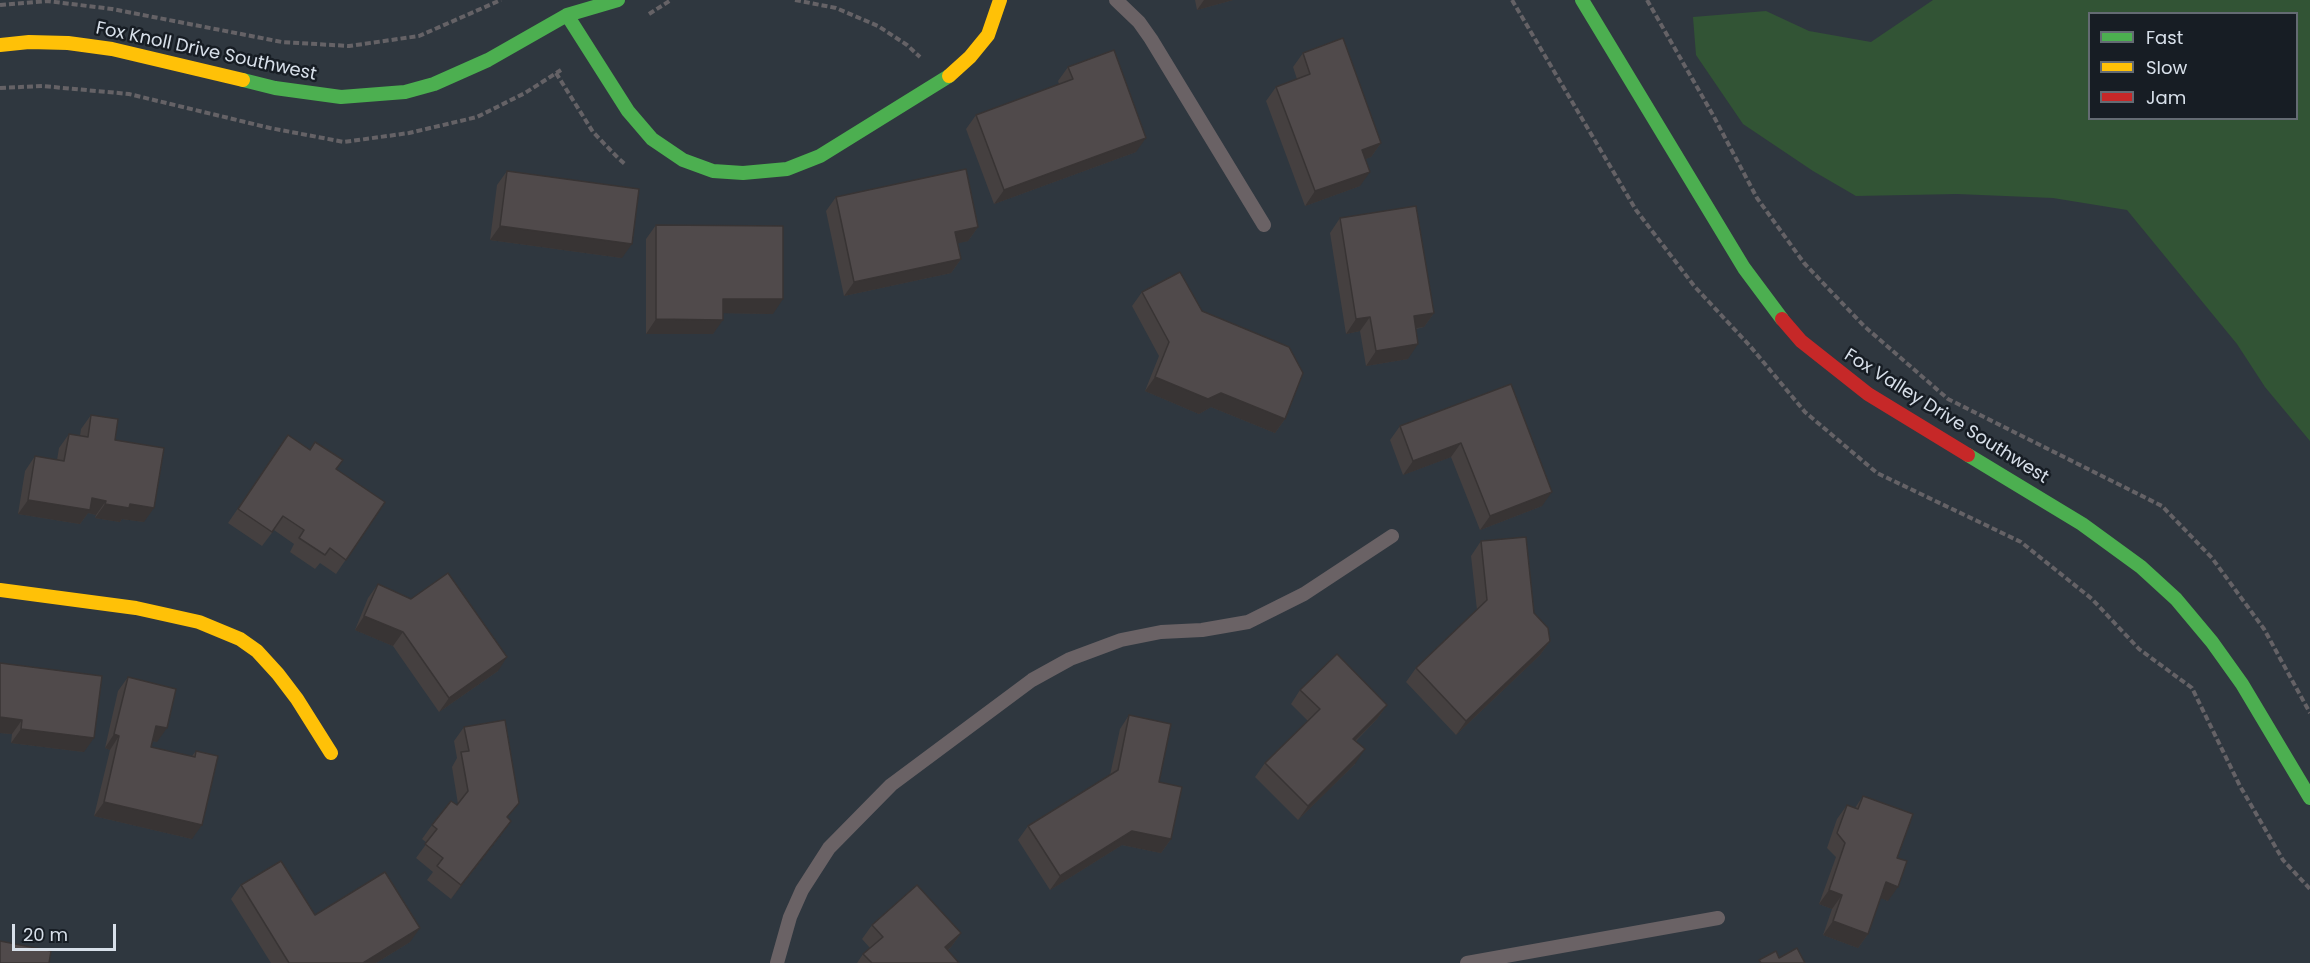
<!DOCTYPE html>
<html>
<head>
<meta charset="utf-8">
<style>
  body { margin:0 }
  #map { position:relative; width:2310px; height:963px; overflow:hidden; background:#2f373f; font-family:Poppins,sans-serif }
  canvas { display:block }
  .legend { position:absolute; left:2088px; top:12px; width:210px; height:108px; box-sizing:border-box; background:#171d24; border:2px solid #646b73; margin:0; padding:8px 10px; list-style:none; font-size:18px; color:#d8e0ea }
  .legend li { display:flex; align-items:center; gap:12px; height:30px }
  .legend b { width:30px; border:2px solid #646b73 }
  .scale { position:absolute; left:12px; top:924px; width:104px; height:27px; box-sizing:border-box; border:3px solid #d8e0ea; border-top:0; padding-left:8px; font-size:18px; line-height:21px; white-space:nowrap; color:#d8e0ea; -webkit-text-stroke:4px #171d24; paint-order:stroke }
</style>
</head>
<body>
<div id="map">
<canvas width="2310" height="963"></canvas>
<ul class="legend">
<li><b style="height:8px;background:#4caf50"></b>Fast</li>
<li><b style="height:8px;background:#ffc107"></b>Slow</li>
<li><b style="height:8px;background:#c62828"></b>Jam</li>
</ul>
<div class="scale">20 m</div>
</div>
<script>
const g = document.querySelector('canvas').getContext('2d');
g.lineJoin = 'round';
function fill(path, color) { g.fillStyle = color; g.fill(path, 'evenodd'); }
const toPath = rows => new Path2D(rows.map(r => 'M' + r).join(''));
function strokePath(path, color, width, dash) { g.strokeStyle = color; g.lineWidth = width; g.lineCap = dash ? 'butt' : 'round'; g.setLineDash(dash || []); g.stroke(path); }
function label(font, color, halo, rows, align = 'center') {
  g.font = font + ' Poppins,sans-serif'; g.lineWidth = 5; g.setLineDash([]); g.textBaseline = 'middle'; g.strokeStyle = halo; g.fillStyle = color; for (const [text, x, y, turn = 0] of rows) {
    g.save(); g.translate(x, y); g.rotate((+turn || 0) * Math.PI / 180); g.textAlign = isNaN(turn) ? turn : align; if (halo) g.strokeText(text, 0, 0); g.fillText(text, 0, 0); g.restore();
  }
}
fill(toPath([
  [1933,0,2310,0,2310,441,2265,387,2237,344,2127,210,2053,198,1957,194,1856,196,1813,171,1743,124,1696,55,1693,17,1766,11,1809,31,1871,42],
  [2090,14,2296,14,2296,118,2090,118]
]), '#325435');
strokePath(toPath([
  [795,0,836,8,878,26,907,45,920,57],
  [1512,0,1636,210,1695,287,1750,346,1805,412,1877,473,2021,542,2092,599,2139,649,2192,688,2240,786,2283,860,2310,889],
  [1647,0,1713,115,1757,198,1804,263,1864,326,1948,399,2162,506,2212,558,2264,629,2310,713],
  [0,5,47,1,112,9,282,42,349,46,419,36,501,0],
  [649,14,671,0],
  [556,73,593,132,618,158,626,165],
  [0,88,42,86,129,94,270,128,344,142,409,133,477,117,525,93,561,70]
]), '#656266', 4, [6, 3]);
strokePath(toPath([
  [1116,0,1139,22,1151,39,1264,225],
  [777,963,790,917,802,890,829,848,891,785,1032,680,1070,659,1121,640,1161,632,1202,630,1248,622,1304,594,1392,536],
  [1467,963,1718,918]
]), '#6a6265', 14);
strokePath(toPath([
  [1582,0,1744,268,1782,319],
  [567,15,628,111,652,139,683,160,713,171,743,173,787,169,820,156,949,76],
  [243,80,275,88,341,97,405,92,434,84,488,60,567,15,618,0],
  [1968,455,2082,524,2141,567,2176,599,2212,642,2242,684,2310,798]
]), '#4caf50', 14);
strokePath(toPath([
  [0,45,29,42,68,43,112,49,243,80],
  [949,76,970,57,988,35,1000,0],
  [0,590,136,608,199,622,240,639,257,651,278,674,297,699,331,753]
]), '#ffc107', 14);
strokePath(toPath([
  [1782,319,1801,341,1868,394,1968,455]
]), '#c62828', 14);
fill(toPath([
  [1195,0,1233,0,1197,10],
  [1303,53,1381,143,1371,157,1365,159,1360,186,1305,206,1266,101,1276,87,1297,79,1293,67],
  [1068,67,1136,152,994,204,966,129,976,115,1059,84,1058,81],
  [507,171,622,258,490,240,497,185],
  [836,197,978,227,968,241,958,243,961,259,951,273,844,296,826,211],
  [1340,218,1434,313,1424,327,1416,329,1408,359,1366,366,1360,331,1346,334,1330,233],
  [656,225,773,314,723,313,713,334,646,334,646,239],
  [1142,292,1202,311,1285,419,1275,433,1211,407,1199,414,1145,391,1159,356,1132,306],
  [1511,384,1542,506,1480,530,1451,457,1403,475,1390,440,1400,426],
  [91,415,115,440,144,522,122,519,120,522,95,518,96,515,88,513,80,524,18,514,25,471,35,456,57,460,59,448,69,434,80,436,81,429],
  [288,435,336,469,385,502,336,574,320,563,315,569,290,552,294,544,274,530,262,546,228,523],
  [1481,541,1534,613,1550,641,1540,655,1456,735,1406,682,1416,668,1477,610,1471,556],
  [378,584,411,599,498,671,439,712,393,646,355,630,368,598],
  [0,663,84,752,11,743,12,734,0,733],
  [128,677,157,742,152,741,151,747,192,756,196,751,192,839,94,816,110,750,105,748,118,691],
  [1300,690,1387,705,1377,719,1356,741,1355,764,1298,820,1255,777,1265,763,1308,721,1291,704],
  [1129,715,1159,782,1171,839,1161,853,1122,845,1050,890,1018,840,1028,826,1110,775,1120,729],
  [464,727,508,818,501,835,451,899,427,880,433,872,416,858,427,843,422,839,432,825,458,804,452,767,457,758,454,741],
  [1863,796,1897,858,1888,901,1881,898,1868,934,1858,948,1823,935,1832,909,1819,904,1836,857,1827,848,1837,819,1847,805,1855,808],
  [241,885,315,915,410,942,376,963,271,963,231,899],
  [872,925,961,933,951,947,948,950,959,963,857,963,863,954,870,948,862,939]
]), '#454040');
fill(toPath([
  [1204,0,1233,0,1197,10],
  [1146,138,1136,152,994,204,1004,190],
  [1381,143,1371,157,1352,164,1362,150],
  [1370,172,1360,186,1305,206,1315,191],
  [500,226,632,244,622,258,490,240],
  [978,227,968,241,946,246,955,232],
  [961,259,951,273,844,296,854,282],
  [723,299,783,299,773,314,713,313],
  [1434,313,1424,327,1404,330,1414,316],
  [1370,317,1360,331,1346,334,1356,319],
  [656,319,723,320,713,334,646,334],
  [1418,344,1408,359,1366,366,1376,351],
  [1155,377,1221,393,1285,419,1275,433,1211,407,1199,414,1145,391],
  [1461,443,1451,457,1403,475,1413,461],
  [1552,492,1542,506,1480,530,1490,516],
  [92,498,106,501,96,515,88,513,80,524,18,514,28,500],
  [105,504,130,504,154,508,144,522,122,519,120,522,95,518],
  [364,616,403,632,393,646,355,630],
  [1550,641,1540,655,1456,735,1466,721],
  [507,657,498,671,439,712,449,698],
  [1387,705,1377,719,1343,753,1353,739],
  [0,717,22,720,12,734,0,733],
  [156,726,167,728,157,742,146,740],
  [21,729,94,738,84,752,11,743],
  [114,734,119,736,110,750,105,748],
  [1365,749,1355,764,1298,820,1308,806],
  [104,802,202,825,192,839,94,816],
  [511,821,501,835,451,899,461,885],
  [1132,831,1171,839,1161,853,1122,845,1050,890,1060,876],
  [1886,882,1898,887,1888,901,1876,896],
  [1829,890,1842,895,1832,909,1819,904],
  [1833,921,1868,934,1858,948,1823,935],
  [420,928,410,942,376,963,363,963],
  [961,933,951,947,935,961,945,947]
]), '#383434');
const building = toPath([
  [1343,38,1381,143,1362,150,1370,172,1315,191,1276,87,1310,74,1303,53,1343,38],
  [1114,50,1146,138,1004,190,976,115,1073,79,1068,67,1114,50],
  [966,169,978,227,955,232,961,259,854,282,836,197,966,169],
  [507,171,639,189,632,244,500,226,507,171],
  [1416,206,1434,313,1414,316,1418,344,1376,351,1370,317,1356,319,1340,218,1416,206],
  [656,225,783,226,783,299,723,299,723,320,656,319,656,225],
  [1180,272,1202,311,1289,347,1303,373,1285,419,1221,393,1208,399,1155,377,1169,342,1142,292,1180,272],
  [1511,384,1552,492,1490,516,1461,443,1413,461,1400,426,1511,384],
  [91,415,118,419,115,440,164,448,154,508,130,504,129,508,105,504,106,501,92,498,90,510,28,500,35,456,64,461,69,434,88,437,91,415],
  [288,435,310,450,315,442,343,460,336,469,385,502,346,560,330,548,325,555,299,538,304,530,283,516,272,532,238,509,288,435],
  [1526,537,1534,613,1548,628,1550,641,1466,721,1416,668,1487,600,1481,541,1526,537],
  [448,573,507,657,449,698,403,632,364,616,378,584,411,599,448,573],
  [1337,654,1387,705,1353,739,1365,749,1308,806,1265,763,1320,709,1300,690,1337,654],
  [0,663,102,676,94,738,21,729,22,720,0,717,0,663],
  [128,677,176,689,167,728,156,726,151,747,195,757,196,751,218,756,202,825,104,802,119,736,114,734,128,677],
  [1129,715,1171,724,1159,782,1182,787,1171,839,1132,831,1060,876,1028,826,1118,770,1129,715],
  [505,720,519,803,507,817,511,821,461,885,437,866,443,858,425,844,437,829,432,825,451,801,457,805,468,791,461,752,469,751,464,727,505,720],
  [1863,796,1913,814,1897,858,1907,861,1898,887,1886,882,1868,934,1833,921,1842,895,1829,890,1845,843,1837,833,1847,805,1858,809,1863,796],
  [281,861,315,915,385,872,420,928,363,963,289,963,241,885,281,861],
  [917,885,961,933,945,947,959,963,872,963,863,954,883,937,872,925,917,885],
  [0,941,51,951,49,963,0,963,0,941],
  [1797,948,1805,963,1761,963,1759,960,1776,951,1779,958,1797,948]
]);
fill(building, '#504a4b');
strokePath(building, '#383434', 1.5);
label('18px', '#d8e0ea', '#171d24', [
  ["Fox Knoll Drive Southwest",206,52,12],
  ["Fox Valley Drive Southwest",1946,417,32]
]);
</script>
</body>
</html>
